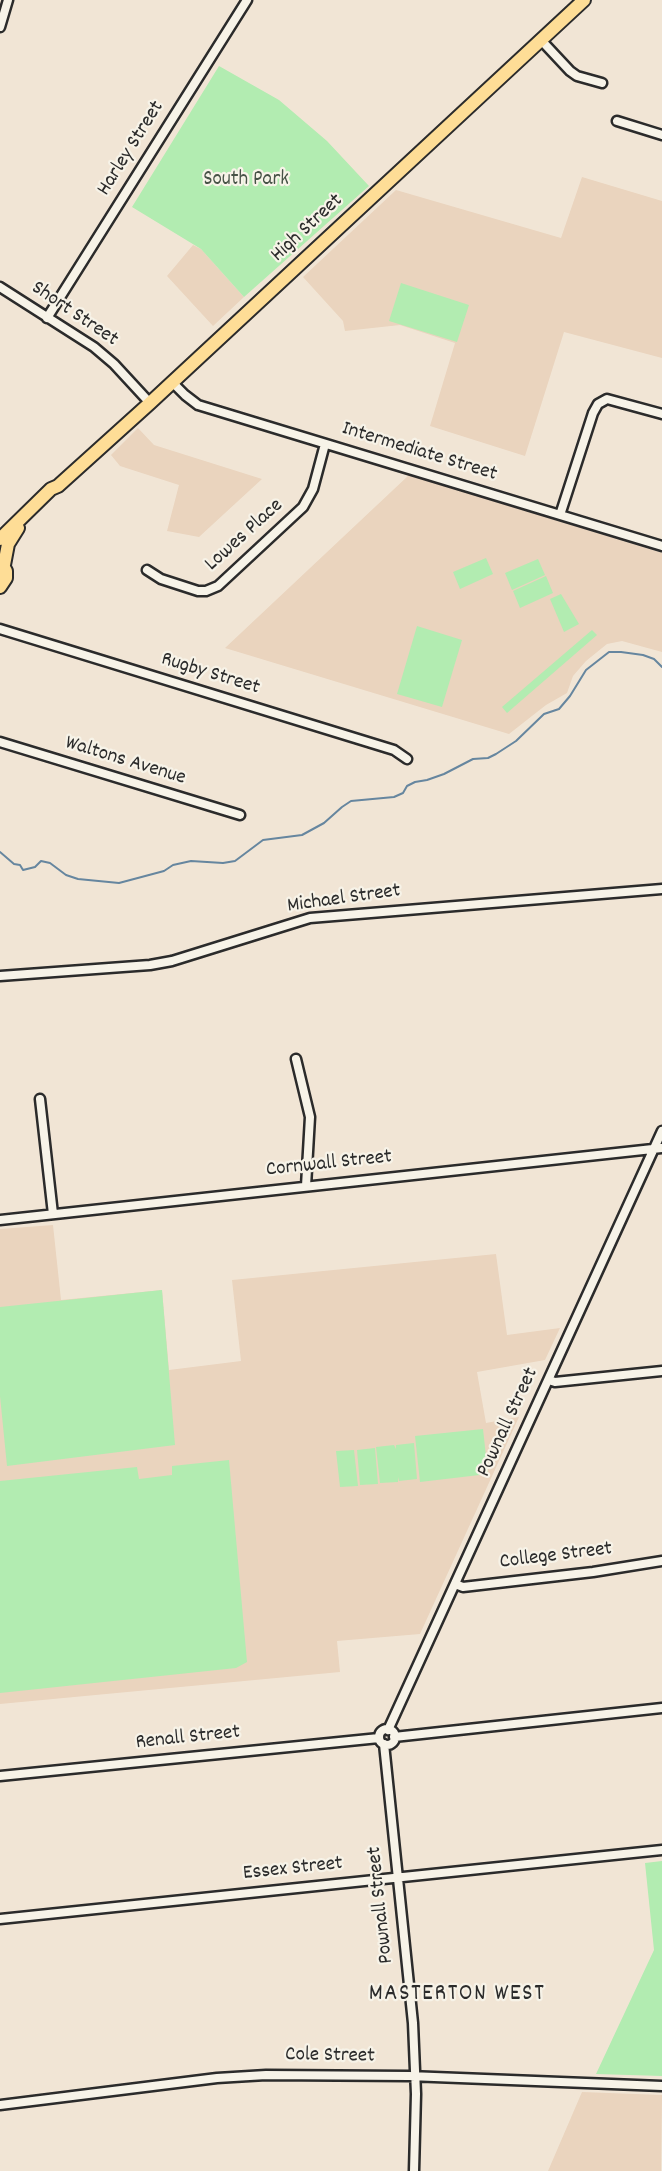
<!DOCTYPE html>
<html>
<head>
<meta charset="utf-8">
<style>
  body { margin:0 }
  canvas { display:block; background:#f1e5d5 }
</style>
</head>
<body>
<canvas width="662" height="2171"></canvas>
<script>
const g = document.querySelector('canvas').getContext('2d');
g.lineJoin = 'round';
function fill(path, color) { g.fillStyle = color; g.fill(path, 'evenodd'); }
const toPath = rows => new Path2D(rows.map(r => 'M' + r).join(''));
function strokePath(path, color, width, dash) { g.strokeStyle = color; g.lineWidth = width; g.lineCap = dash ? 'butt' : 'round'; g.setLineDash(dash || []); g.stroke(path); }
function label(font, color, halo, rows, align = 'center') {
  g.font = font + ' Dekko,sans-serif'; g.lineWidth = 4.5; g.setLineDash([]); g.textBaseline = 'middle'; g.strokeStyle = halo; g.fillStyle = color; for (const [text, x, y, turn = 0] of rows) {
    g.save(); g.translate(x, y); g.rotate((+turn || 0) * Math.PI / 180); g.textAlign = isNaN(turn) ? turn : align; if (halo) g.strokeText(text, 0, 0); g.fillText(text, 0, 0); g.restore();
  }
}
fill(toPath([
  [582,177,662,201,662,358,564,332,525,456,430,426,455,343,400,325,345,331,343,321,303,277,396,190,561,238],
  [193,245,201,249,244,297,213,326,167,276],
  [138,428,154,445,262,479,199,537,167,531,179,485,120,466,111,455],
  [409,475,662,553,662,652,622,641,607,644,586,661,573,676,567,693,546,705,509,734,225,648],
  [53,1225,61,1300,162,1290,169,1370,241,1361,232,1280,496,1254,507,1335,560,1328,545,1360,477,1372,486,1423,519,1417,420,1634,337,1641,340,1672,0,1704,0,1229],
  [582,2092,662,2095,661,2171,548,2171]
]), '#ead4be');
fill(toPath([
  [219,66,279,100,327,141,369,186,244,297,201,249,132,207],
  [401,283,469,305,457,342,389,321],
  [486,558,493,574,460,589,453,572],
  [538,559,545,575,512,590,505,573],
  [546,576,553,593,520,608,513,591],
  [561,594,579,624,564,632,550,599],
  [417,626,462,640,442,707,397,694],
  [592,630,597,635,507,713,502,707],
  [162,1290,175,1445,7,1466,0,1396,0,1307],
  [483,1429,488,1474,420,1482,415,1436],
  [414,1443,417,1479,399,1481,398,1477,398,1482,380,1483,376,1447,394,1445,396,1449,396,1445],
  [375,1448,378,1484,360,1485,357,1450],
  [354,1450,358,1486,340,1487,336,1451],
  [229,1460,247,1662,236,1668,0,1693,0,1481,137,1467,139,1479,172,1475,172,1466],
  [662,1861,662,2076,596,2074,654,1950,645,1863]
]), '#b2ecb1');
strokePath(toPath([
  [0,852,14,864,20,865,23,870,35,867,41,861,50,863,66,875,78,879,119,883,164,871,173,865,191,861,223,863,235,861,263,840,302,835,324,823,342,807,351,801,394,797,403,793,407,786,415,782,427,780,444,774,473,759,488,758,496,754,516,741,544,714,559,709,570,696,586,670,609,652,621,652,643,655,654,659,662,667]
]), '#66869f', 2);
const minor = toPath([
  [0,27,8,0],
  [541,40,570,71,577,76,602,83],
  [617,121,662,135],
  [0,287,94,347,114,364,150,403],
  [47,318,247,0],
  [172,382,185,395,198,405,662,546],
  [560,515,593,413,598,404,607,399,662,414],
  [147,570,161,579,198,591,206,591,218,586,303,507,313,489,325,444],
  [0,629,394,750,407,759],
  [0,742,240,815],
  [0,976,150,965,172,961,310,918,662,889],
  [296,1059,310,1117,306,1186],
  [40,1099,53,1214],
  [0,1220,662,1148],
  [549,1380,555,1382,662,1371],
  [455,1584,463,1587,593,1572,662,1561],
  '379 1737a8 8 0 1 1 16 0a8 8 0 1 1-16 0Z',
  [388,1730,662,1131],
  [394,1737,662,1708],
  [384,1744,413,2023,416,2094,414,2171],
  [0,1776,379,1738],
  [0,1919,662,1850],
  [0,2105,217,2078,266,2075,409,2076,662,2086]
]);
const highway = toPath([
  [0,539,51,489,58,486,150,403,584,0],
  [0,560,6,571,6,578,0,587],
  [4,565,8,544,18,528]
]);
strokePath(minor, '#2b2b2b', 13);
strokePath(highway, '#2b2b2b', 16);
strokePath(minor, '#f7f3e8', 8);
strokePath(highway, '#fedd96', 12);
label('21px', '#2b2b2b', '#f7f3e8', [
  ["Harley Street",132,149,-58],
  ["High Street",308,229,-43],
  ["Short Street",74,315,34],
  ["Intermediate Street",419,453,17],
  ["Lowes Place",245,536,-42],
  ["Rugby Street",210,675,17],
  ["Waltons Avenue",125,762,17],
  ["Michael Street",344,900,-8],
  ["Cornwall Street",329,1165,-6],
  ["Pownall Street",509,1423,-65],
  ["College Street",556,1557,-7],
  ["Renall Street",188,1739,-6],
  ["Essex Street",293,1870,-6],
  ["Pownall Street",382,1905,-96],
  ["Cole Street",330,2057,1]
]);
label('21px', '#465246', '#f7f3e8', [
  ["South Park",246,181]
]);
g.letterSpacing = '1.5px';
label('24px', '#2b2b2b', '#f7f3e8', [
  ["MASTERTON WEST",457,1996]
]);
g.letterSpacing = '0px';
</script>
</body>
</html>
